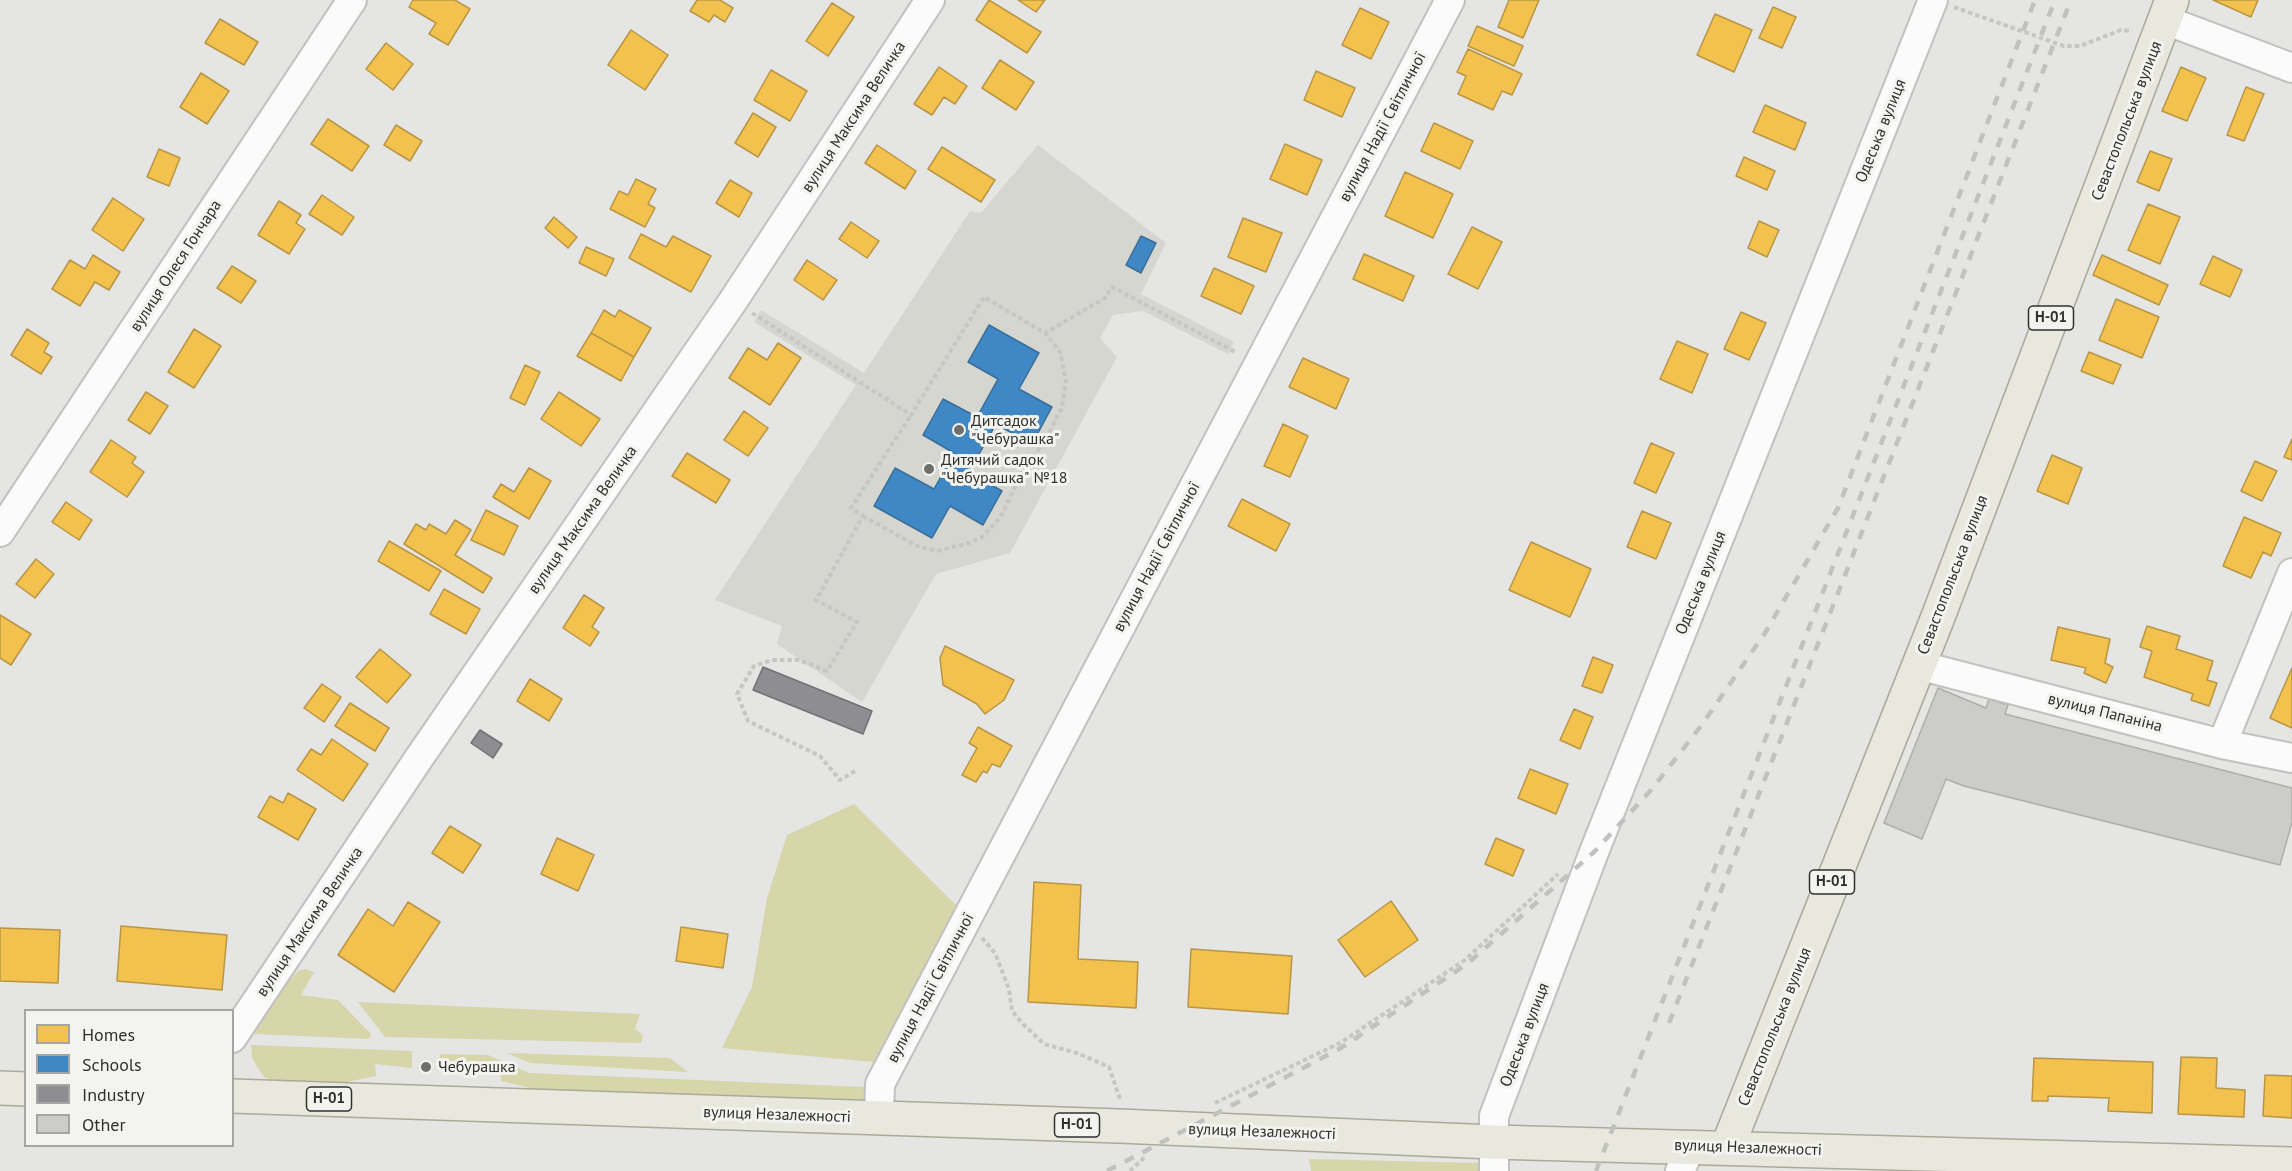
<!DOCTYPE html>
<html>
<head>
<meta charset="utf-8">
<style>
  body { margin:0 }
  #map { position:relative; width:2292px; height:1171px; overflow:hidden; background:#e5e5e3; font-family:"PT Sans",sans-serif }
  canvas { display:block }
  .legend { position:absolute; left:24px; top:1009px; width:210px; height:138px; box-sizing:border-box; background:#f3f3ef; border:2px solid #a5a5a2; margin:0; padding:8px 10px; list-style:none; font-size:18px; color:#30302f }
  .legend li { display:flex; align-items:center; gap:12px; height:30px }
  .legend b { width:30px; border:2px solid #a5a5a2 }
</style>
</head>
<body>
<div id="map">
<canvas width="2292" height="1171"></canvas>
<ul class="legend">
<li><b style="height:16px;background:#f2c14e"></b>Homes</li>
<li><b style="height:16px;background:#3f88c5"></b>Schools</li>
<li><b style="height:16px;background:#8d8d92"></b>Industry</li>
<li><b style="height:16px;background:#ccccca"></b>Other</li>
</ul>
</div>
<script>
const g = document.querySelector('canvas').getContext('2d');
g.lineJoin = 'round';
function fill(path, color) { g.fillStyle = color; g.fill(path, 'evenodd'); }
const toPath = rows => new Path2D(rows.map(r => 'M' + r).join(''));
function strokePath(path, color, width, dash) { g.strokeStyle = color; g.lineWidth = width; g.lineCap = dash ? 'butt' : 'round'; g.setLineDash(dash || []); g.stroke(path); }
function label(font, color, halo, rows, align = 'center') {
  g.font = font + ' "PT Sans",sans-serif'; g.lineWidth = 6; g.setLineDash([]); g.textBaseline = 'middle'; g.strokeStyle = halo; g.fillStyle = color; for (const [text, x, y, turn = 0] of rows) {
    g.save(); g.translate(x, y); g.rotate((+turn || 0) * Math.PI / 180); g.textAlign = isNaN(turn) ? turn : align; if (halo) g.strokeText(text, 0, 0); g.fillText(text, 0, 0); g.restore();
  }
}
fill(toPath([
  [1038,145,1166,243,1141,294,1234,342,1228,354,1143,311,1113,315,1100,338,1117,357,1010,553,936,574,862,702,777,644,782,626,715,600,856,385,754,322,761,310,864,373,970,211,981,213]
]), '#d6d6d0');
fill(toPath([
  [854,804,956,905,884,1063,722,1048,752,987,767,898,787,835],
  [305,969,314,972,301,995,338,1000,371,1034,369,1039,255,1034,254,1028,263,1011,298,971],
  [358,1002,640,1014,635,1029,643,1035,641,1043,385,1037],
  [251,1045,412,1051,412,1068,375,1064,376,1076,342,1083,311,1085,273,1081,264,1077,258,1068,252,1057],
  [507,1053,670,1058,688,1072,530,1063],
  [440,1054,488,1055,529,1073,865,1087,866,1100,535,1089,501,1081,500,1068,439,1066],
  [1309,1159,1480,1163,1481,1171,1311,1171]
]), '#d7d6ab');
const homes = toPath([
  [413,0,455,0,470,9,448,45,429,34,436,23,409,7,413,0],
  [697,0,720,0,733,8,725,22,714,15,709,22,690,11,697,0],
  [989,0,1041,32,1027,53,976,20,989,0],
  [1018,0,1045,0,1036,12,1018,0],
  [1509,0,1539,0,1523,38,1498,27,1509,0],
  [2213,0,2258,0,2251,17,2213,0],
  [832,3,854,17,828,56,806,41,832,3],
  [1773,7,1796,17,1782,48,1759,38,1773,7],
  [1360,8,1389,22,1371,59,1342,45,1360,8],
  [1715,14,1752,30,1734,72,1697,55,1715,14],
  [220,19,258,42,244,65,205,43,220,19],
  [1477,26,1523,46,1514,66,1468,46,1477,26],
  [631,30,668,55,645,90,608,65,631,30],
  [386,43,413,64,393,90,366,69,386,43],
  [1468,49,1522,74,1512,95,1502,91,1493,110,1458,94,1466,76,1457,72,1468,49],
  [1000,60,1034,82,1016,110,982,88,1000,60],
  [939,67,967,86,955,104,944,97,932,115,914,104,939,67],
  [2181,67,2206,78,2187,121,2162,111,2181,67],
  [771,70,807,91,790,121,754,100,771,70],
  [1316,71,1355,88,1342,117,1304,100,1316,71],
  [201,73,229,91,207,124,180,107,201,73],
  [2246,87,2264,94,2244,141,2227,135,2246,87],
  [1765,105,1806,123,1795,150,1753,132,1765,105],
  [753,113,776,127,758,157,735,143,753,113],
  [328,119,369,146,352,171,311,144,328,119],
  [1434,123,1473,141,1460,169,1421,151,1434,123],
  [396,125,422,141,410,161,384,145,396,125],
  [1285,144,1322,160,1307,195,1270,179,1285,144],
  [877,145,916,171,905,189,865,163,877,145],
  [942,147,995,180,981,202,928,169,942,147],
  [159,149,180,158,169,186,147,177,159,149],
  [2150,151,2172,159,2159,191,2137,182,2150,151],
  [1744,157,1775,171,1767,190,1736,176,1744,157],
  [1405,172,1453,194,1433,238,1385,216,1405,172],
  [636,179,656,189,648,204,655,208,645,227,610,209,619,191,628,195,636,179],
  [730,180,752,193,739,217,716,203,730,180],
  [322,195,354,217,342,235,309,214,322,195],
  [113,198,144,219,123,251,92,230,113,198],
  [279,201,301,215,296,223,305,229,289,254,258,235,279,201],
  [2148,204,2180,217,2160,264,2128,250,2148,204],
  [554,217,577,237,568,248,545,228,554,217],
  [1243,218,1282,233,1266,272,1228,257,1243,218],
  [1759,221,1779,230,1767,257,1748,248,1759,221],
  [851,222,879,241,867,258,839,239,851,222],
  [1472,227,1502,242,1478,289,1448,274,1472,227],
  [641,234,666,247,673,236,711,256,691,292,629,258,641,234],
  [586,247,614,259,606,276,579,263,586,247],
  [1364,254,1414,276,1403,301,1353,279,1364,254],
  [93,255,120,272,109,290,95,282,80,306,52,289,70,260,85,269,93,255],
  [2102,255,2168,285,2159,305,2093,275,2102,255],
  [2213,256,2242,270,2230,297,2200,284,2213,256],
  [807,260,837,280,823,300,794,280,807,260],
  [232,266,256,281,241,303,217,288,232,266],
  [1214,268,1254,286,1241,314,1201,296,1214,268],
  [2116,299,2159,317,2142,358,2099,340,2116,299],
  [604,310,615,317,619,310,651,328,634,357,591,333,604,310],
  [1741,312,1766,323,1749,360,1724,349,1741,312],
  [27,329,49,343,44,352,52,357,41,374,11,355,27,329],
  [194,329,221,346,194,388,168,372,194,329],
  [591,333,634,357,621,381,577,356,591,333],
  [1677,341,1708,354,1692,393,1660,379,1677,341],
  [778,343,801,358,770,405,729,378,748,348,767,360,778,343],
  [2089,352,2121,365,2113,384,2081,371,2089,352],
  [1303,358,1349,379,1336,409,1289,387,1303,358],
  [525,365,540,372,525,405,510,398,525,365],
  [146,392,168,406,150,434,128,420,146,392],
  [559,392,600,419,581,446,541,419,559,392],
  [744,411,768,428,748,456,724,440,744,411],
  [1283,424,1308,436,1290,477,1264,466,1283,424],
  [2292,439,2292,460,2284,457,2292,439],
  [111,440,136,457,132,463,144,472,127,497,90,472,111,440],
  [1651,443,1674,453,1656,493,1634,483,1651,443],
  [687,453,730,480,716,503,672,476,687,453],
  [2052,455,2082,468,2068,504,2037,491,2052,455],
  [2255,461,2277,471,2262,501,2241,491,2255,461],
  [529,468,551,481,529,519,493,497,501,484,514,492,529,468],
  [1242,499,1290,524,1276,551,1228,526,1242,499],
  [66,502,92,520,79,540,52,522,66,502],
  [486,510,518,526,504,555,471,540,486,510],
  [1642,511,1671,523,1656,559,1627,547,1642,511],
  [2244,517,2281,533,2271,556,2263,552,2251,578,2223,566,2244,517],
  [455,520,471,530,455,555,492,578,483,593,404,544,416,524,426,530,429,524,446,534,455,520],
  [389,541,441,571,429,591,378,561,389,541],
  [1531,542,1591,569,1570,617,1509,590,1531,542],
  [36,559,54,574,35,598,16,584,36,559],
  [444,589,480,609,466,634,430,614,444,589],
  [584,595,604,608,592,627,599,632,590,646,563,628,584,595],
  [0,615,31,634,11,665,0,658,0,615],
  [2147,626,2180,636,2176,649,2213,661,2207,680,2217,683,2209,706,2191,700,2193,694,2144,677,2152,651,2140,647,2147,626],
  [2058,627,2110,639,2105,663,2113,667,2106,683,2084,673,2086,668,2051,660,2058,627],
  [945,646,1014,680,1004,700,985,714,977,704,943,685,940,658,945,646],
  [380,649,411,675,387,703,356,677,380,649],
  [1593,657,1613,665,1602,693,1582,686,1593,657],
  [2292,668,2292,728,2270,718,2292,668],
  [530,679,562,699,549,721,517,701,530,679],
  [322,684,341,697,324,722,304,708,322,684],
  [350,703,389,728,375,751,335,726,350,703],
  [1574,709,1593,717,1580,749,1560,740,1574,709],
  [978,727,1012,746,1000,767,992,764,987,773,983,771,976,782,962,775,977,748,969,743,978,727],
  [332,739,368,764,343,801,297,770,311,749,321,755,332,739],
  [1530,769,1568,784,1556,814,1518,798,1530,769],
  [288,793,316,809,298,840,258,817,270,796,283,803,288,793],
  [450,826,481,845,463,873,432,853,450,826],
  [557,838,594,855,578,891,541,874,557,838],
  [1496,838,1524,850,1513,876,1485,864,1496,838],
  [1034,882,1081,885,1078,959,1138,962,1136,1008,1028,1002,1034,882],
  [1391,901,1418,940,1365,977,1338,940,1391,901],
  [408,902,440,922,394,992,338,955,368,909,393,926,408,902],
  [121,926,227,935,222,990,117,981,121,926],
  [681,927,728,934,723,968,676,961,681,927],
  [0,928,60,930,58,983,0,981,0,928],
  [1191,949,1292,956,1288,1014,1188,1007,1191,949],
  [2181,1057,2217,1058,2216,1088,2245,1090,2244,1117,2178,1114,2181,1057],
  [2034,1058,2153,1062,2152,1113,2108,1111,2109,1098,2048,1096,2048,1101,2032,1101,2034,1058],
  [2265,1075,2292,1076,2292,1118,2263,1116,2265,1075]
]);
fill(homes, '#f2c14e');
strokePath(homes, '#b89645', 1.5);
const schools = toPath([
  [1141,236,1156,243,1141,273,1126,265,1141,236],
  [989,325,1039,353,1019,389,1052,407,1032,444,996,424,969,472,1002,491,983,525,950,506,932,538,874,506,895,468,934,489,954,453,923,435,943,399,977,417,998,379,968,362,989,325]
]);
fill(schools, '#3f88c5');
strokePath(schools, '#3a6e98', 1.5);
const industry = toPath([
  [763,667,872,711,863,734,753,690,763,667],
  [480,730,502,744,493,758,471,743,480,730]
]);
fill(industry, '#8d8d92');
strokePath(industry, '#717174', 1.5);
const building = toPath([
  [1938,688,1986,708,1989,699,2008,705,2005,714,2292,788,2292,822,2280,865,1964,786,1946,779,1922,839,1884,823,1938,688]
]);
fill(building, '#ccccca');
strokePath(building, '#aeaeac', 1.5);
const minor = toPath([
  [2165,20,2292,68],
  [0,532,352,0],
  [1918,665,2222,744,2292,758],
  [2222,744,2292,573],
  [232,1038,417,761,733,301,930,0],
  [879,1118,880,1084,1450,0],
  [1494,1171,1494,1116,1594,852,1933,0],
  [1680,1171,1691,1146]
]);
const major = toPath([
  [0,1088,26,1089],
  [232,1096,1119,1126,1493,1142,2292,1164],
  [1727,1148,1938,617,2172,0]
]);
strokePath(minor, '#c1c1bf', 32);
strokePath(major, '#abaa98', 36);
strokePath(toPath([
  [1954,7,2064,46,2080,46,2121,30,2132,31],
  [752,313,911,415,984,297,1045,333,1105,298,1112,287,1237,353],
  [863,516,917,546,937,551,969,543,981,538,1000,518,1022,473,1046,439,1062,407,1066,380,1060,352,1045,333],
  [855,771,840,780,820,756,748,721,737,694,754,666,772,660,799,660,827,671,857,622,816,600,863,516,851,508,911,415],
  [982,938,995,953,1009,989,1012,1011,1023,1024,1044,1044,1077,1053,1109,1067,1120,1099],
  [1215,1103,1340,1043,1465,960,1558,874],
  [1130,1171,1146,1156]
]), '#c6c6c5', 4, [4.5, 3]);
strokePath(minor, '#fbfbfb', 28);
strokePath(major, '#e8e8de', 33);
strokePath(toPath([
  [1669,1023,2071,0],
  [1107,1171,1341,1048,1467,964,1594,852,1652,789,1701,726,1765,633,1838,508,2035,0],
  [1596,1171,2055,0]
]), '#c1c1c0', 4.5, [10, 10]);
for (const [x, y, r, color] of [
  [959,430,6,"#6f6f6e"],
  [929,469,6,"#6f6f6e"],
  [426,1067,6,"#6f6f6e"]
]) { const dot = new Path2D(); dot.arc(x, y, r, 0, 2 * Math.PI); g.fillStyle = color; g.fill(dot); strokePath(dot, '#f3f3ef', 2); }
for (const [x, y, w] of [
  [2051,318,45],
  [1832,882,45],
  [329,1099,45],
  [1077,1125,45]
]) { const box = new Path2D(); box.roundRect(x - w / 2, y - 12, w, 24, 4.5); g.fillStyle = '#f3f3ef'; g.fill(box); strokePath(box, '#30302f', 1.5); }
label('bold 15px', '#30302f', null, [
  ["Н-01",2051,318],
  ["Н-01",1832,882],
  ["Н-01",329,1099],
  ["Н-01",1077,1125]
]);
label('16px', '#30302f', '#f3f3ef', [
  ["вулиця Максима Величка",854,117,-57],
  ["Севастопольська вулиця",2127,121,-69],
  ["вулиця Надії Світличної",1383,127,-62],
  ["Одеська вулиця",1881,131,-68],
  ["вулиця Олеся Гончара",176,266,-57],
  ["вулиця Максима Величка",583,520,-55],
  ["вулиця Надії Світличної",1157,557,-62],
  ["Севастопольська вулиця",1953,575,-69],
  ["Одеська вулиця",1701,583,-68],
  ["вулиця Папаніна",2105,713,14],
  ["вулиця Максима Величка",310,922,-56],
  ["вулиця Надії Світличної",931,988,-62],
  ["Севастопольська вулиця",1775,1027,-68],
  ["Одеська вулиця",1525,1035,-69],
  ["вулиця Незалежності",777,1115,2],
  ["вулиця Незалежності",1262,1132,2],
  ["вулиця Незалежності",1748,1148,2]
]);
label('16px', '#30302f', '#f3f3ef', [
  ["Дитсадок",971,421],
  ["\"Чебурашка\"",971,439],
  ["Дитячий садок",941,460],
  ["\"Чебурашка\" №18",941,478],
  ["Чебурашка",438,1067]
], 'left');
</script>
</body>
</html>
